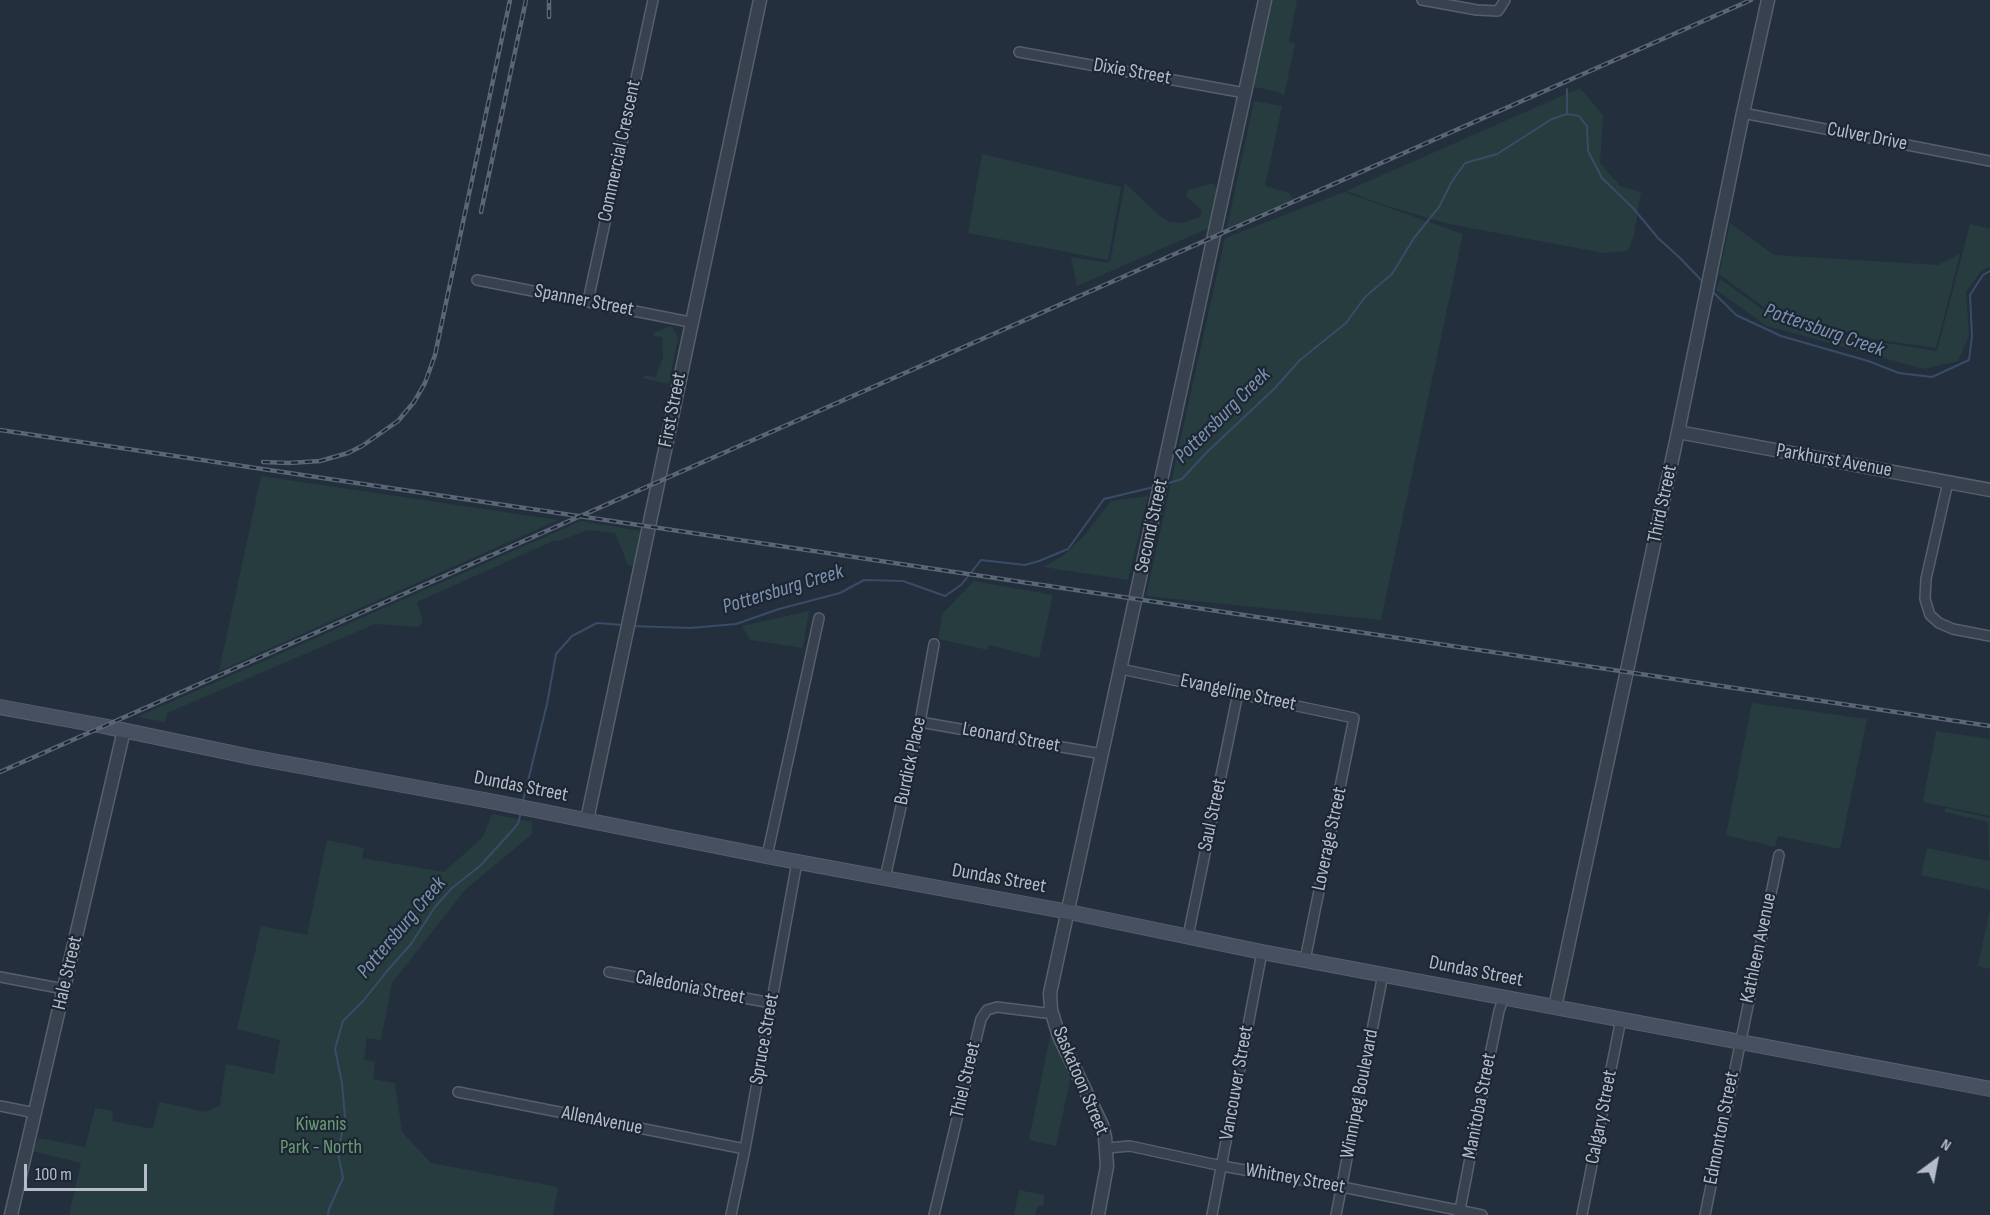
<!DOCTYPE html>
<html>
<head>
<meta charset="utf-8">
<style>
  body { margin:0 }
  #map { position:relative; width:1990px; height:1215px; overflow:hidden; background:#242f3e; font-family:"Sofia Sans Condensed",sans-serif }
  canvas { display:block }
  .north { position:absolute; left:1906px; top:1131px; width:60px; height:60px; -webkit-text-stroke:4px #1d2633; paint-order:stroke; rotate:32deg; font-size:16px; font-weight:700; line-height:24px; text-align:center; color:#b4bcc9 }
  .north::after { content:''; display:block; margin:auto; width:21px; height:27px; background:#b4bcc9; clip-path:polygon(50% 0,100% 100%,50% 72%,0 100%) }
  .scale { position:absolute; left:24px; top:1164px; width:123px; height:27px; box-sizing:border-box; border:3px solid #b4bcc9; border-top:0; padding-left:8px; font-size:18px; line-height:21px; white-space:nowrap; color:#b4bcc9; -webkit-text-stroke:4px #1d2633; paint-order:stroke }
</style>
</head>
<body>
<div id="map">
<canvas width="1990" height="1215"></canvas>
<div class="north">N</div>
<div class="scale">100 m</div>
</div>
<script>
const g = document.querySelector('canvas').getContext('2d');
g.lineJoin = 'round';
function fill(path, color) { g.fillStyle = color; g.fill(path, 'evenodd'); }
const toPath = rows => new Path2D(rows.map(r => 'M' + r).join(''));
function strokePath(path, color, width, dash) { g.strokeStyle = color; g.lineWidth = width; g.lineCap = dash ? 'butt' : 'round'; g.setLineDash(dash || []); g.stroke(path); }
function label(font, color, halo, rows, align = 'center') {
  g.font = font + ' "Sofia Sans Condensed",sans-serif'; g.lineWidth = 4.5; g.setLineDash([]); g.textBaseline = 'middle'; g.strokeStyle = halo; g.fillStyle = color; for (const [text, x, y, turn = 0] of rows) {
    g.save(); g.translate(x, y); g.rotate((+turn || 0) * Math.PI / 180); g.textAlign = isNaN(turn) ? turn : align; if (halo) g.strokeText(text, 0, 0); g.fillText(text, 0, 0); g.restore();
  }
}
fill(toPath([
  [1270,0,1297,0,1289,42,1295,44,1284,96,1279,92,1255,87,1253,83],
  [1580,88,1603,115,1600,163,1620,186,1641,192,1634,235,1628,251,1604,253,1449,224,1387,206,1346,191],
  [1254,101,1282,106,1265,186,1289,193,1293,199,1227,228],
  [982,154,1121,187,1108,260,968,233],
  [1125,183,1154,211,1169,222,1182,223,1200,217,1202,210,1188,198,1186,194,1188,190,1213,183,1218,189,1209,228,1077,286,1071,257,1110,263],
  [1344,192,1463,234,1381,620,1146,596,1225,238],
  [1730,223,1774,255,1938,265,1960,254,1936,348,1874,339,1773,314,1719,274],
  [1970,224,1990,229,1990,267,1981,271,1966,292,1969,336,1958,361,1924,369,1767,326,1716,290,1720,279,1772,316,1872,341,1937,351],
  [670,326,673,328,678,337,669,384,642,378,647,375,655,378,663,358,662,337,653,336,654,333],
  [261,476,558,520,219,671],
  [1148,496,1128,580,1043,567,1064,555,1083,537,1111,501],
  [581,521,641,531,634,566,628,565,615,533,588,530,556,542,555,540,417,602,423,622,418,627,375,624,167,713,165,722,137,717],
  [974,581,1053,595,1039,658,989,645,988,650,938,639,942,614],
  [809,611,803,648,750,640,742,626],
  [1752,703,1867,719,1840,849,1778,836,1775,847,1726,835],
  [1936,731,1990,739,1990,816,1923,802],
  [1945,808,1990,818,1990,890,1921,875,1927,848,1989,861,1988,822,1945,812],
  [492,814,532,822,532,834,465,890,392,983,381,1040,367,1038,364,1059,375,1062,373,1079,395,1083,402,1132,431,1163,558,1187,553,1215,69,1215,81,1163,32,1151,39,1138,85,1147,95,1108,113,1111,112,1121,153,1129,159,1102,206,1112,220,1105,226,1064,274,1074,280,1040,237,1029,261,926,307,935,327,840,364,848,362,858,444,872,483,837],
  [1990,909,1990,969,1978,966],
  [1051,1031,1071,1075,1056,1146,1029,1140],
  [1019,1190,1045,1195,1043,1206,1038,1206,1035,1215,1014,1215]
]), '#263c3f');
strokePath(toPath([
  [1567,113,1567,89],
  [1712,291,1736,315,1781,336,1868,361,1899,373,1932,377,1969,360,1972,336,1970,295,1983,275,1990,271],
  [1165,484,1182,479,1206,453,1275,388,1300,360,1346,323,1365,297,1392,274,1414,238,1439,207,1451,183,1465,163,1497,154,1552,119,1567,114,1579,116,1587,126,1588,151,1602,178,1633,208,1658,238,1680,258,1704,283],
  [631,626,690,628,736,624,779,609,840,593,864,580,903,581,945,596,961,585,981,560,1025,565,1039,561,1068,549,1104,499,1154,487],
  [523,801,547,704,556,654,572,636,597,623,623,625],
  [328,1215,329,1209,343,1178,338,1153,345,1118,342,1083,335,1049,343,1021,364,1000,387,971,411,944,435,907,452,888,481,865,518,824,521,812]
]), '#394c67', 2);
const minor = toPath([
  [1422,0,1477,10,1498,11,1505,0],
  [1019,52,1245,93],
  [1743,113,1990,161],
  [477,280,690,322],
  [588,301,653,0],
  [1948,482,1926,579,1925,599,1930,615,1939,623,1953,629,1990,636],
  [1121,669,1354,718,1305,960],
  [920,722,1102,754],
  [767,856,819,618],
  [885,878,920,722,934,644],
  [1188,936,1238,693],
  [609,972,771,1003],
  [0,977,64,989],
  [458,1092,745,1149],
  [0,1106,35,1113],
  [1107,1148,1130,1146,1222,1166,1342,1187,1482,1215],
  [731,1215,745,1149,797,862],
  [934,1215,981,1019,987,1010,997,1007,1045,1013,1051,1010],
  [1212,1215,1262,952],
  [1336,1215,1383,974],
  [1459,1215,1491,1050,1499,1011,1504,997],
  [1582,1215,1621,1019],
  [1705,1215,1779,855]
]);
const tertiary = toPath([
  [1678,432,1990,490],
  [587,820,760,0],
  [1555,1007,1678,432,1743,113,1768,0],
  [11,1215,124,730],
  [1098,1215,1107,1166,1105,1137,1102,1125,1059,1036,1051,1010,1050,993,1265,0]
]);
const secondary = toPath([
  [0,707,103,726,251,757,490,801,771,857,1069,912,1262,952,1990,1089]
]);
strokePath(minor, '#565f6c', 12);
strokePath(tertiary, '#565f6c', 15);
strokePath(secondary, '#565f6c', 16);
strokePath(minor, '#38414e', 9);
strokePath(tertiary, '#38414e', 12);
strokePath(secondary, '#465061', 14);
const rail = toPath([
  [549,17,549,0],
  [481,212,526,0],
  [0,430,1990,726],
  [263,462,289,463,320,461,348,453,362,446,398,421,414,402,425,383,435,355,510,0],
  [0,772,1751,0]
]);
strokePath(rail, '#5a6575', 4.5);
strokePath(rail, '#1d2633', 2, [7]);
label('20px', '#b4bcc9', '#1d2633', [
  ["Dixie Street",1132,72,10],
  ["Culver Drive",1867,137,11],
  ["Commercial Crescent",620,151,-78],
  ["Spanner Street",584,301,11],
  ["First Street",673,410,-79],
  ["Parkhurst Avenue",1834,461,10],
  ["Third Street",1663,504,-78],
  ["Second Street",1152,526,-78],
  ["Evangeline Street",1238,693,12],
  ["Leonard Street",1011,738,10],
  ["Burdick Place",911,761,-78],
  ["Dundas Street",521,787,11],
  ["Saul Street",1213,815,-78],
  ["Loverage Street",1330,839,-78],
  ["Dundas Street",999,879,10],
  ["Kathleen Avenue",1759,948,-78],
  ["Dundas Street",1476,972,11],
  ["Hale Street",68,973,-77],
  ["Caledonia Street",690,988,11],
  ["Spruce Street",765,1039,-80],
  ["Thiel Street",966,1080,-77],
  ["Saskatoon Street",1080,1081,67],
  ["Vancouver Street",1237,1083,-80],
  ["Winnipeg Boulevard",1360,1094,-79],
  ["Manitoba Street",1480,1106,-79],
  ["Calgary Street",1602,1117,-79],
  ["AllenAvenue",602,1121,11],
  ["Edmonton Street",1722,1128,-79],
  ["Whitney Street",1295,1179,10]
]);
label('20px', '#6b9a76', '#1d2633', [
  ["Kiwanis",321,1125],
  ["Park - North",321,1148]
]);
label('italic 21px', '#7c92b1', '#1d2633', [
  ["Pottersburg Creek",1824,331,19],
  ["Pottersburg Creek",1223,416,-45],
  ["Pottersburg Creek",783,590,-17],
  ["Pottersburg Creek",402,928,-50]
]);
</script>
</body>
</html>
